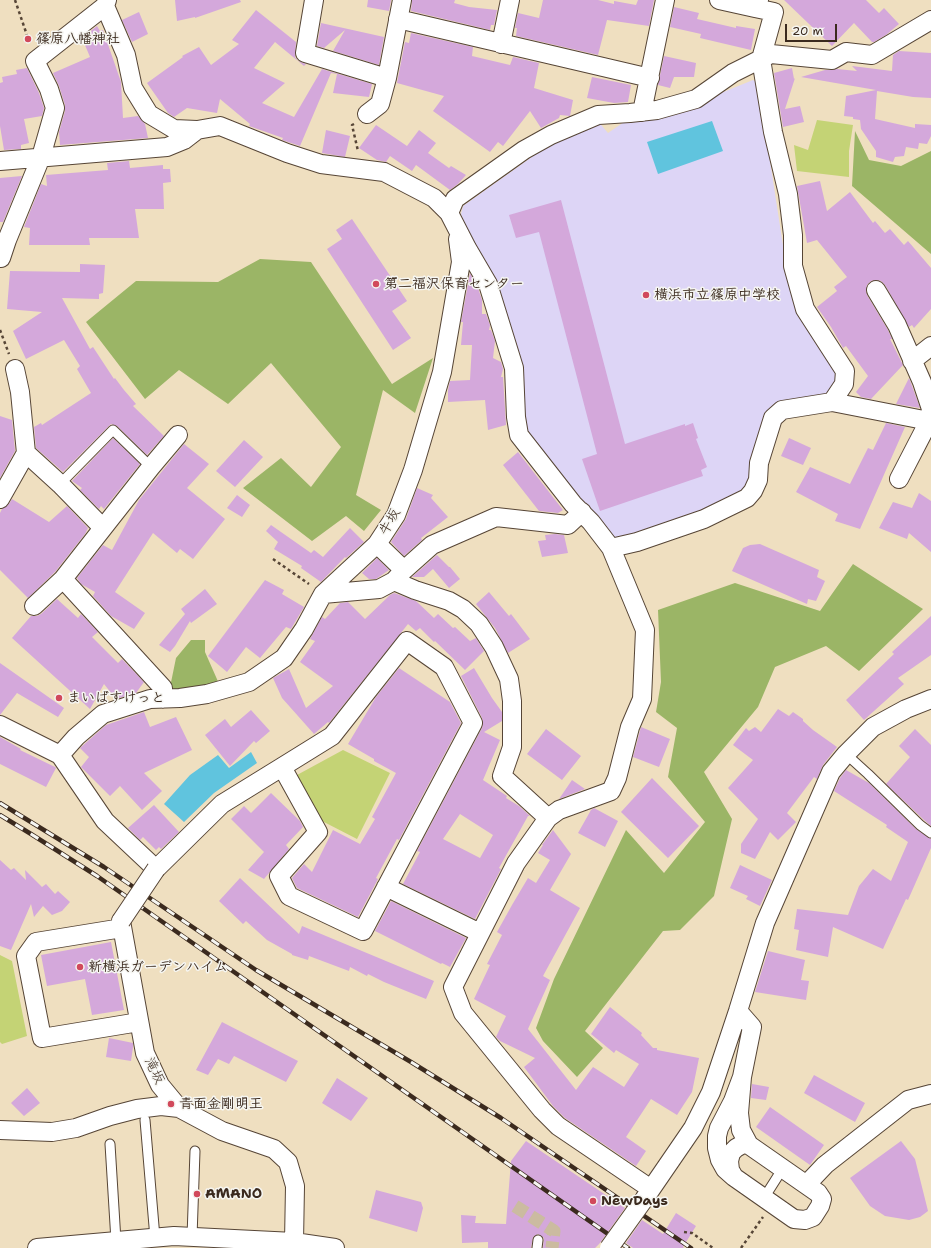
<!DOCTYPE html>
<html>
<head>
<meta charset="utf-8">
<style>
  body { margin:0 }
  #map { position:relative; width:931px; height:1248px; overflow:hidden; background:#efdfc0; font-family:"Shantell Sans",sans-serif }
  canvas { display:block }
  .scale { position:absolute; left:785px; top:24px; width:52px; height:18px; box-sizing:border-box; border:2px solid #3b2a1e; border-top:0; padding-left:5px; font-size:12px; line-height:14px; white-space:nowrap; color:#3b2a1e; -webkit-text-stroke:3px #f6f6f2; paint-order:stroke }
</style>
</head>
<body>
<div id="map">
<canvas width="931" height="1248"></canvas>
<div class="scale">20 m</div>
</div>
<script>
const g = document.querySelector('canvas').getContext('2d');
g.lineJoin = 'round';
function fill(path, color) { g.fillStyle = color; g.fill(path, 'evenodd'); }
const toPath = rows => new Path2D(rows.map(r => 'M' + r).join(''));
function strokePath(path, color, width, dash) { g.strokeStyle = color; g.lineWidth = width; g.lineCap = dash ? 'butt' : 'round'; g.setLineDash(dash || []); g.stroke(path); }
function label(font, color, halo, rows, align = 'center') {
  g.font = font + ' "Shantell Sans","Klee One",sans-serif'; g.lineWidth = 3; g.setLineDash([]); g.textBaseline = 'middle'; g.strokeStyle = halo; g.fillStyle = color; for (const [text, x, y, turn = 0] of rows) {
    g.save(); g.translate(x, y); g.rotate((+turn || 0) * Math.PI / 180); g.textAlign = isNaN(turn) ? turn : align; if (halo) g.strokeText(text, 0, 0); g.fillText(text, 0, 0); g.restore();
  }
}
fill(toPath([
  [753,80,758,83,786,265,836,369,837,381,831,391,819,397,779,404,762,423,747,486,740,497,618,541,610,537,524,431,471,242,461,214,463,206,543,149,597,120,608,133,627,120,672,113]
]), '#ddd5f6');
fill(toPath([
  [817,120,853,125,849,151,849,177,797,171,794,145,808,150],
  [343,750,390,773,357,839,322,821,297,775],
  [0,955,12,961,27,1036,2,1044,0,1042]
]), '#c4d375');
fill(toPath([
  [855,131,869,160,901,166,931,151,931,254,852,186],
  [260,259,311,262,392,384,433,358,415,413,383,390,356,495,381,510,364,531,346,516,312,541,243,488,281,458,311,487,341,447,271,363,228,404,179,370,145,399,86,322,136,281,218,282],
  [853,564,923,609,859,671,826,646,775,667,758,707,704,772,732,819,714,896,680,930,663,931,585,1031,603,1048,577,1077,543,1041,536,1028,554,979,626,830,664,873,705,822,668,777,677,728,656,712,661,682,658,610,735,583,820,611],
  [191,640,205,640,205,652,220,686,168,697,176,658]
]), '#9bb566');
fill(toPath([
  [712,121,723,151,658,174,647,142],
  [251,752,257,763,214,793,184,822,164,804,190,775,218,755,229,768]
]), '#60c4de');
fill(toPath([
  [175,0,240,0,241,2,195,18,195,17,177,21],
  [368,0,391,0,389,11,367,7],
  [412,0,455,0,454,3,469,7,497,10,494,25,491,25,490,30,411,11],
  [543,0,598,0,614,4,614,1,636,5,638,0,654,0,649,26,607,20,598,55,516,36,517,28,515,28,518,13,539,18],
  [784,0,866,0,879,13,884,8,899,24,886,35,874,42,872,42,854,23,832,46],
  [674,7,699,13,697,19,736,28,736,26,755,29,751,50,700,38,701,34,670,27],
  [256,10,296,42,295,57,298,61,306,64,304,66,275,42,254,68,285,83,262,103,294,117,322,69,372,84,369,97,333,93,337,74,331,73,300,146,282,140,283,138,249,126,250,124,220,99,217,113,187,108,174,117,168,113,147,83,183,57,182,56,199,47,211,65,239,44,232,40],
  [139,12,148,34,132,42,122,20],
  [321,23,384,37,379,65,333,51,345,30,324,48,317,46],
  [97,26,100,31,103,30,121,82,123,118,138,116,145,124,148,138,60,145,59,132,65,111,65,105,59,86,53,73,90,57,82,38],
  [411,33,473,47,472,56,510,65,513,57,539,63,534,88,573,100,570,116,560,115,559,118,541,128,530,111,503,146,498,142,490,152,433,111,444,96,397,83,405,42,409,43],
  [899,51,931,53,931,98,913,97,877,91,875,119,915,128,915,124,931,125,931,136,927,144,919,143,918,149,906,147,904,156,895,157,893,162,876,157,876,151,861,129,860,120,853,119,853,117,844,116,846,96,876,90,801,77,825,70,831,70,837,69,857,71,852,66,892,71,893,55],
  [664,56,696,63,694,77,674,77,670,88,658,85],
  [27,68,39,93,44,108,42,116,24,119,29,143,21,145,21,149,4,150,0,126,0,83,3,82,2,77,17,74,16,70],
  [792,68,794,79,795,78,785,109,800,106,804,122,783,127,774,73],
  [592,77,631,85,628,102,614,103,587,98],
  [376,125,407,146,419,130,436,143,428,153,449,168,451,166,466,175,458,184,450,190,416,165,412,171,390,156,386,162,377,160,359,148],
  [326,130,350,136,345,157,322,153],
  [129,161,130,168,163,165,163,169,170,169,171,182,163,183,164,209,135,209,139,238,89,238,90,245,29,245,30,228,24,227,41,184,47,186,46,175,108,170,107,163],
  [22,176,3,222,0,222,0,178],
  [820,181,827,211,850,192,873,223,875,221,885,233,890,229,904,245,908,241,931,268,931,309,914,328,912,325,909,327,885,285,881,281,876,280,871,281,867,285,866,291,867,295,888,330,892,339,890,339,903,365,871,399,861,397,856,392,868,376,846,346,843,348,831,327,817,307,837,291,834,287,847,277,817,240,807,243,797,186],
  [561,200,625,444,685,424,685,426,693,423,698,438,696,439,707,467,701,470,703,476,600,511,582,459,597,454,539,232,516,238,509,215],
  [352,219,407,301,392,311,411,338,393,350,327,249,342,239,336,230],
  [80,264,105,265,103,293,99,294,99,299,62,298,90,349,93,347,114,379,115,378,124,390,136,404,133,406,164,436,147,455,117,426,111,424,63,472,36,448,34,427,41,423,42,425,91,393,77,369,80,366,64,340,26,359,13,331,42,312,7,309,10,271,80,272],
  [470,273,478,288,482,300,482,314,486,314,490,325,489,330,491,330,495,341,493,358,501,362,503,369,501,377,503,377,506,425,488,430,485,400,448,402,448,390,450,381,470,380,472,345,461,345,463,322,461,322],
  [909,378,912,386,920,408,896,404],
  [0,416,12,420,15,451,0,478],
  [886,423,905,427,860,529,835,521,838,514,796,492,810,467,850,484,868,448,873,450],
  [113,438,140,464,104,509,101,506,99,509,80,490,82,488,72,481],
  [789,438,811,448,803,465,781,456],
  [244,440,263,457,235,487,216,471],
  [184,444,209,464,187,488,225,519,193,559,180,549,177,553,153,533,115,592,145,613,134,629,111,616,93,596,95,592,81,584,77,578,103,545,112,550,139,500],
  [518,452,563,510,558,513,539,511,503,465],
  [417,488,433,495,431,498,448,517,421,538,422,540,404,556,391,542,406,519],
  [919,493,931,501,931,552,909,533,907,539,879,528,893,502,912,508],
  [237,495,250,505,242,517,227,508],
  [12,499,49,522,67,506,88,528,85,534,55,572,28,598,0,570,0,513,2,509,9,504],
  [271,525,311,553,314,550,323,557,350,528,364,542,346,558,345,557,321,582,301,568,302,566,274,549,278,542,266,531],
  [555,534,564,535,568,553,542,557,538,541,546,540,545,535],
  [760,544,819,570,817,577,825,581,816,601,808,599,807,604,732,571,743,548,750,545],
  [437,555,449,567,450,567,460,579,449,588,433,569,424,577,412,577],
  [377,558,389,570,376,579,369,579,362,573],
  [265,580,284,590,282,594,304,607,291,629,286,627,260,658,246,647,227,672,208,656],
  [205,589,217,604,191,623,190,621,175,646,170,652,159,645,185,614,181,609],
  [489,592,509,616,511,614,530,639,508,653,495,628,476,604],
  [394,593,416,601,434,618,438,614,453,628,455,627,470,641,476,638,484,651,465,670,435,641,434,642,420,628,416,631,408,624,329,723,328,722,314,734,282,698,273,678,289,669,306,708,333,686,300,662,315,641,310,639,322,617,325,619,340,603,348,602,365,619,390,595],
  [57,599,78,618,81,614,98,632,92,637,118,663,122,659,144,682,136,693,116,699,104,684,90,709,12,638,31,616,37,616,41,614],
  [931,616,931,655,898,678,904,684,864,720,846,700,894,654,892,652],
  [0,663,64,708,58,717,17,693,0,715],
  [399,668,450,702,461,723,399,840,397,839,376,878,378,879,358,917,297,888,292,878,304,864,312,872,333,830,360,844,375,819,372,817,396,773,374,761,374,759,348,744,376,697],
  [474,668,492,698,502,712,502,721,484,732,500,740,483,780,507,796,506,798,519,806,530,816,528,816,499,868,501,869,475,919,403,884,420,852,417,851,482,728,483,723,482,718,461,676],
  [460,814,493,835,480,858,443,839],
  [778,709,789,716,793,712,803,719,803,721,813,730,837,747,823,765,817,779,814,777,787,813,796,822,778,840,770,832,755,859,741,853,741,844,758,819,728,788,753,760,733,745,746,728,749,731,755,727,761,732],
  [251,710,270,731,256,743,254,741,230,766,205,735,225,719,231,727],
  [144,712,150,727,176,717,192,750,144,773,162,791,142,810,120,786,110,796,81,767,89,757,80,748,106,725],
  [641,727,670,739,659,767,633,757],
  [546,729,581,756,562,780,527,754],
  [915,729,931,745,931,826,924,820,886,784,910,757,899,746],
  [0,737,21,749,20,750,55,767,56,768,46,787,0,764],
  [846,770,869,783,916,829,931,839,931,848,908,900,906,899,883,949,833,927,828,957,796,950,799,930,794,929,797,909,848,915,859,886,873,869,891,881,908,842,886,827,887,825,834,791,840,778],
  [652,778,699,826,668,858,621,812],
  [572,780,585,789,559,799],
  [271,793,300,821,303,827,286,845,289,849,264,879,248,870,264,852,231,819,244,806,251,813],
  [154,805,179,832,161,849,159,847,156,850,143,837,140,840,128,828],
  [594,808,618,821,605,847,578,833,591,810],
  [553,830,571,854,550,890,580,908,543,976,550,980,528,1029,576,1090,593,1067,624,1087,639,1064,616,1050,614,1053,591,1034,610,1007,642,1033,641,1035,653,1048,657,1048,657,1050,699,1058,692,1092,677,1115,651,1099,626,1137,646,1151,636,1166,565,1118,553,1106,524,1067,535,1058,500,1041,496,1037,506,1016,474,999,490,965,487,964,502,935,497,932,512,905,528,878,536,883,550,860,538,853,543,845,542,845],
  [0,860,11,870,14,868,26,880,25,870,42,887,46,884,55,894,58,891,70,902,62,911,52,915,43,906,34,917,31,904,11,950,0,946],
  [740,865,772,880,760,906,746,899,748,896,730,888],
  [240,878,299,934,302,926,434,981,426,999,384,982,368,974,367,976,350,967,349,971,309,956,308,960,292,955,292,954,267,940,246,921,243,924,219,901],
  [391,901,466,938,450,967,442,963,441,964,375,931],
  [111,942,124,1010,92,1015,85,979,47,986,41,955],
  [768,951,805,960,801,980,809,981,806,1000,755,992],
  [222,1022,298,1061,286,1082,234,1056,229,1064,218,1059,208,1075,196,1070],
  [109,1038,133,1043,133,1047,131,1061,106,1057],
  [814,1075,865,1103,855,1122,804,1093],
  [337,1078,368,1098,351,1121,322,1103],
  [752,1084,769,1087,766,1100,751,1098],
  [27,1088,40,1103,24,1116,11,1103],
  [770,1107,824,1145,810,1165,756,1127],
  [526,1141,625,1208,600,1243,595,1248,543,1248,544,1238,538,1234,533,1237,531,1248,488,1248,488,1242,462,1243,461,1215,476,1216,475,1223,506,1224,511,1161],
  [901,1141,915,1159,928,1211,920,1217,909,1220,885,1216,870,1206,850,1178],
  [376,1190,421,1202,423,1208,417,1232,369,1218],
  [676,1213,696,1226,683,1247,684,1248,633,1248,626,1243,642,1220,663,1234]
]), '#d4a8db');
strokePath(toPath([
  [515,1206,554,1231,552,1248]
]), '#cbbba0', 13, [13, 6]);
const service = toPath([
  [60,484,113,430,151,467],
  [846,754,868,774,920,825,931,833],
  [145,1120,155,1238],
  [110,1144,116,1241],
  [764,1198,783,1168],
  [192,1237,195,1151],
  [537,1248,538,1240]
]);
const minor = toPath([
  [314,0,305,53,387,78,402,0],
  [719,0,755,8,759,0],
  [105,6,126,55,133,88,149,114,174,129,197,130],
  [755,8,774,12,761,59,773,132,788,194,793,235,793,266,805,309,845,371,844,384,832,402],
  [398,19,650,78],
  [501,44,510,0],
  [642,112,665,0],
  [367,114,380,104,387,78],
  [0,161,167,147,184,140,197,130,220,126,287,153,321,164,384,172,434,198,449,213,467,248,488,284,514,368,516,417,519,435,573,504,591,522,611,548,645,630,642,699,630,727,617,778,611,791,559,810,548,818,516,863,453,987,463,1013,542,1110,558,1126,651,1189],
  [449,213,455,199,524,150,551,135,598,115,630,113,657,110,696,99,733,73,771,54,832,60,846,52,872,55,931,20],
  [1,258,7,240,41,157,55,108,49,89,35,61,105,6,107,0],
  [876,290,897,325,922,382,931,409,929,421,899,479],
  [912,361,931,346],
  [26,453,60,484,103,528,63,579,34,606],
  [0,499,26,453,20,392,15,369],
  [103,528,151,467,178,435],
  [377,544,404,570,394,581,415,590,449,601,463,609,479,624,494,647,509,679,512,701,512,747,502,776,548,818],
  [611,548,637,542,704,519,747,498,753,491,758,480,759,463,773,418,782,410,832,402,929,421,931,423],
  [404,570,432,545,496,517,568,525,582,512],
  [63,579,163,688,163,699],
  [323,594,379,589,394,581],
  [0,725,60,755,105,821,156,869,222,804,282,767,332,736,407,641,444,667,473,723,363,931,289,896,279,876,318,832,282,767],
  [60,755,76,737,103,714,150,699,180,698,207,694,249,682,284,658,304,629,323,594,377,544,396,515,413,470,442,372,461,262,458,239],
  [386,887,480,933],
  [121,921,145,1053,160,1085,179,1108,222,1131,274,1149,288,1162,295,1186,294,1242],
  [122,928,36,942,26,956,42,1038,139,1022],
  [738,1011,752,1027,742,1077],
  [0,1130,52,1132,76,1128,110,1116,137,1109,161,1106,179,1108],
  [734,1177,725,1169,720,1160,717,1148,717,1136,719,1128,733,1101,742,1077,739,1113,741,1130,749,1145,818,1193,822,1199,820,1206,813,1217,805,1220,794,1219,734,1177,730,1170,729,1161,731,1153,736,1148,743,1144,749,1145],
  [807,1184,825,1165,908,1100,931,1094],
  [645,1198,693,1128,711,1092,738,1011,765,923,831,772,846,754,873,727,906,709,931,699],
  [37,1248,174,1236,294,1242,335,1248]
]);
strokePath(service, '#564536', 11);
strokePath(minor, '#564536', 20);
strokePath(toPath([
  [15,0,30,44],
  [354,124,352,125,358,151],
  [0,330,9,354],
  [273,559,309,584],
  [684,1232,692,1233,713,1248],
  [741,1248,763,1217]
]), '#564536', 2.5, [3, 3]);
strokePath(service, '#fff', 9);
strokePath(minor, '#fff', 18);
const rail = toPath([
  [0,803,104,867,256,970,411,1062,501,1118,691,1248],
  [0,815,31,834,97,876,628,1248]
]);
strokePath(rail, '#3b2a1e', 4.5);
strokePath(rail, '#f6f6f2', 3, [9]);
const minorBridge = toPath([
  [121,921,156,869],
  [609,1248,645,1198]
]);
strokePath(minorBridge, '#564536', 20, []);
strokePath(minorBridge, '#fff', 18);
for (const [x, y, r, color] of [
  [28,39,4,"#d1495b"],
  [376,284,4,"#d1495b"],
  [646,295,4,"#d1495b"],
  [59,698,4,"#d1495b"],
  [80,967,4,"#d1495b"],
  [171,1104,4,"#d1495b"],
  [197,1194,4,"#d1495b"],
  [593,1201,4,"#d1495b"]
]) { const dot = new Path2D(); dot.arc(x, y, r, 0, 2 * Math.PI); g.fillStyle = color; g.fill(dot); strokePath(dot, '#f6f6f2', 1.5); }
label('bold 14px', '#3b2a1e', '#f6f6f2', [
  ["篠原八幡神社",36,39],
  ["第二福沢保育センター",384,284],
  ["横浜市立篠原中学校",654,295],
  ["まいばすけっと",67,698],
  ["新横浜ガーデンハイム",88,967],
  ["青面金剛明王",179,1104],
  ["AMANO",205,1194],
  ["NewDays",601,1201]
], 'left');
label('14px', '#3b2a1e', '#f6f6f2', [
  ["牛坂",390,522,-60],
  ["滝坂",154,1071,64]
]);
</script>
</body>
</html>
